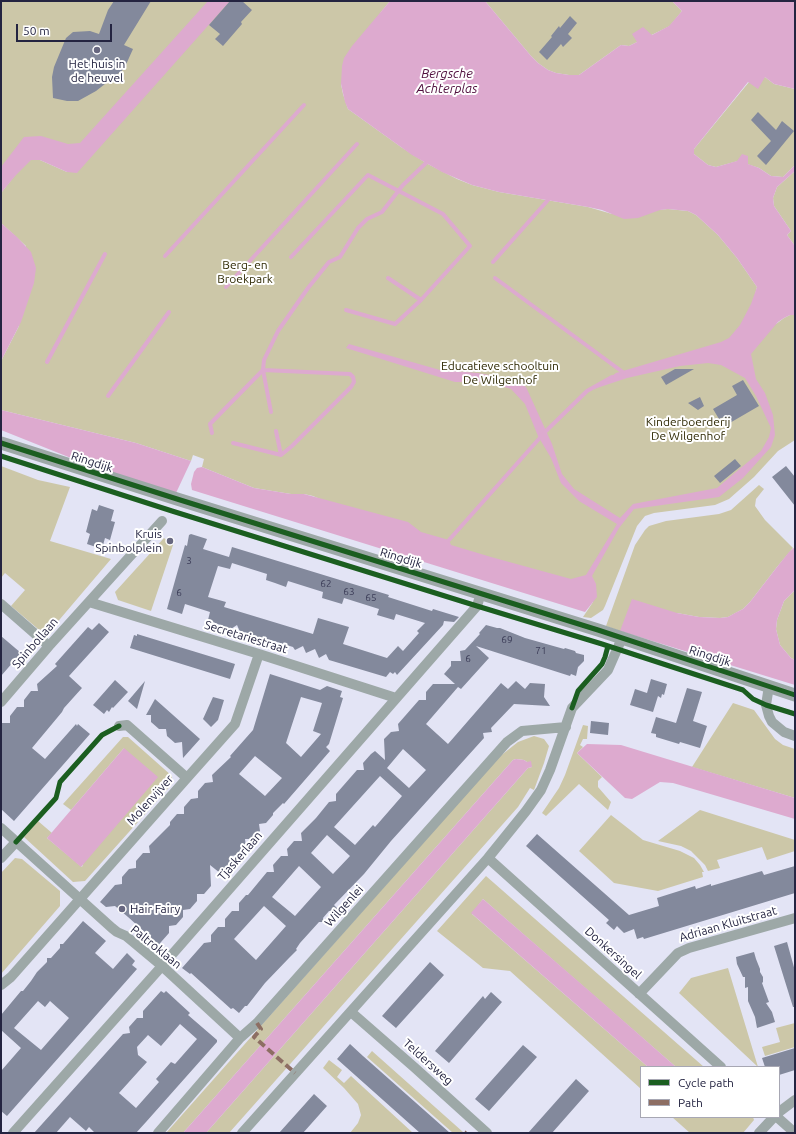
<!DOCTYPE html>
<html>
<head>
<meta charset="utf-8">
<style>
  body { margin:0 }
  #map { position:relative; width:796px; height:1134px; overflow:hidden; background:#e3e4f5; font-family:Ubuntu,sans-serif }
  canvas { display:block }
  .frame { position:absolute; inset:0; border:2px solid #242441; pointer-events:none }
  .legend { position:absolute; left:640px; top:1066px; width:140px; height:52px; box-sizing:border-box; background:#fff; border:1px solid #a7a7b3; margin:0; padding:5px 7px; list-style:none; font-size:12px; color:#242441 }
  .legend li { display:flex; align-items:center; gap:8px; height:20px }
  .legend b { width:20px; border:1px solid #a7a7b3 }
  .scale { position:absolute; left:16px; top:24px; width:96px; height:18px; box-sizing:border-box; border:2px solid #242441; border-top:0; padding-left:5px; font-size:12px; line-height:14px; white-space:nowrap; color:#242441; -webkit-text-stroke:3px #fff; paint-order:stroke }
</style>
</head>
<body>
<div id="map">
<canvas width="796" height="1134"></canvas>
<div class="frame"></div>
<ul class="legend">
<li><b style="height:5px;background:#1b5e20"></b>Cycle path</li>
<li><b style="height:5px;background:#8d6e63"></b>Path</li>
</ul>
<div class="scale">50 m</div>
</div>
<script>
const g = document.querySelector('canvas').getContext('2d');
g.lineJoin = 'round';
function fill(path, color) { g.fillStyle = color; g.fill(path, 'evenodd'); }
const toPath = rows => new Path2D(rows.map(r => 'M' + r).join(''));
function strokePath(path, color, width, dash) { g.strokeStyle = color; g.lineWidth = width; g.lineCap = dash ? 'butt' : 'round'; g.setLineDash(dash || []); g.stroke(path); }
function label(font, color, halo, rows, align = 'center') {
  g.font = font + ' Ubuntu,sans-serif'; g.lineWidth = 4; g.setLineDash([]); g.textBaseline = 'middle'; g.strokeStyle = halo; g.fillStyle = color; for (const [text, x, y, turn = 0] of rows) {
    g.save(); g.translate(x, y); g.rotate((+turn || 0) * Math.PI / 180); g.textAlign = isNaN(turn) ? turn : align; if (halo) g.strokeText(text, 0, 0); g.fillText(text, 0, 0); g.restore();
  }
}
fill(toPath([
  [1,1,219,1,74,166,32,150,1,186],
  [229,1,390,1,381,12,341,84,343,94,348,109,401,147,426,163,457,179,472,185,499,192,588,207,612,214,668,209,688,211,696,215,718,235,737,258,757,287,755,295,776,324,784,318,790,315,795,315,795,440,778,451,754,477,729,499,715,505,654,513,645,516,637,526,605,606,603,610,591,618,583,617,593,602,442,553,313,496,304,494,291,494,254,488,202,467,204,459,193,455,191,461,136,443,1,410,1,361,19,326,26,246,1,223,1,193,15,175,31,159,40,160,67,172],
  [485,1,672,1,682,11,670,26,629,46,621,45,579,75,569,75,556,73,548,70,538,63,531,56],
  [765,77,774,84,795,89,795,165,783,177,771,176,759,168,738,161,716,167,708,165,694,154,694,149,749,82],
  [795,171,795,246,787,235,791,231,774,206,773,198,777,187],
  [1,466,38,480,70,487,50,541,111,559,49,632,38,629,11,606,25,590,5,573,1,578],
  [759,485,764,489,756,499,755,506,765,520,793,548,777,567,750,602,743,609,728,617,720,618,699,617,677,613,620,631,606,626,635,545,645,530,649,526,666,521,719,514,731,510],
  [164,538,173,545,151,611,118,600,115,592],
  [795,590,795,660,791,658,780,645,776,629,777,620,784,601],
  [733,703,754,710,775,739,783,745,795,749,795,798,692,767],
  [583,725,588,726,587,739,583,739,580,745,583,747,577,753,602,777,598,781,598,787,611,802,608,810,579,784,546,816,542,813,559,788,565,775],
  [534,736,544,739,549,746,544,763,534,790,530,788,518,807,229,1133,206,1133,528,768,532,767,527,762,524,760,516,759,513,760,183,1133,166,1133,499,757,518,742],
  [123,737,128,737,172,776,172,784,85,881,73,882,24,837,38,821,52,833,47,838,82,867,124,748,71,810,63,804],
  [700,810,795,840,795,851,767,860,762,847,717,860,720,868,708,871,705,865,691,851,681,846,658,841],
  [611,815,643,840,680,851,694,858,700,865,704,872,702,872,703,877,658,891,614,883,579,851],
  [15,858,22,859,60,891,60,906,1,974,1,873],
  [486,876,551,933,704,1067,676,1067,483,899,472,914,648,1067,641,1067,641,1089,510,971,483,968,437,931],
  [728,968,758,1067,679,993,691,978],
  [795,1023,795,1047,765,1056,762,1047,780,1042,776,1028],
  [372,1051,463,1132,463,1133,453,1133,367,1057],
  [329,1060,342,1070,337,1077,344,1083,351,1076,413,1133,350,1133,358,1123,361,1115,358,1104,344,1088,323,1068],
  [672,1117,753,1117,754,1120,743,1133,690,1133]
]), '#ccc7a8');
fill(toPath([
  [208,1,230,1,77,173,67,172,40,160,31,160,16,175,1,193,1,167,24,137,41,136,68,144,80,143],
  [390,1,485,1,531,56,538,63,548,70,556,73,569,75,579,75,621,45,629,46,637,42,632,34,643,27,652,35,669,26,682,11,672,1,795,1,795,89,774,84,765,77,758,89,748,82,694,149,694,154,708,165,716,167,737,161,742,154,748,156,748,164,759,168,771,176,783,177,795,165,795,171,777,187,773,198,774,206,791,231,787,235,795,246,795,315,790,315,784,318,778,322,751,354,756,379,765,393,773,415,775,435,771,447,743,478,719,497,634,509,619,528,592,576,596,584,597,597,585,612,192,490,191,484,194,472,197,468,202,467,254,488,291,494,304,494,408,522,421,532,449,540,451,545,491,557,571,579,586,575,617,524,579,501,561,483,551,458,538,436,525,404,511,389,487,382,455,382,346,348,349,344,440,370,478,373,511,379,526,387,552,444,562,474,574,489,620,518,633,504,717,488,761,451,769,437,771,428,756,396,745,378,721,365,708,363,680,366,627,378,594,389,616,373,721,342,729,338,740,325,751,304,757,287,737,258,718,235,696,215,688,211,668,209,660,210,638,218,624,219,602,210,588,207,499,192,472,185,442,172,412,155,348,109,345,102,341,84,342,66,344,58,352,46],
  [1,223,17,237,31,252,36,268,34,283,21,322,1,361],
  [1,410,136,443,191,461,176,493,86,464,1,430],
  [795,547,795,590,784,601,777,620,776,629,780,645,791,658,795,660,795,685,620,631,632,599,677,613,699,617,720,618,728,617,735,613,743,609,750,602,777,567,789,552],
  [587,744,621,745,795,798,795,819,673,783,660,782,632,799,625,798,577,753],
  [124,748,158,777,81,867,47,838],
  [516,759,524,760,527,762,531,761,532,767,528,768,206,1133,183,1133,513,760],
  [483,899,594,995,676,1067,648,1067,471,913]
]), '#ddaacf');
strokePath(toPath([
  [165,256,304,105],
  [291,257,368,175,443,214,470,246,421,300,388,278],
  [493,262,548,200],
  [495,278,624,373],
  [226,287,357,144],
  [346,310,395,324,421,300],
  [47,362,105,254],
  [108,396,169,312],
  [271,412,263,370,264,360,278,331,308,288,329,262,340,257,358,228,367,219,382,212,403,185,426,163],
  [276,431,281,455],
  [212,433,210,424,263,370,350,374,353,377,354,382,351,387,292,446,281,455,233,443],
  [449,540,546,431,587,391,612,377]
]), '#ddaacf', 4);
fill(toPath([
  [114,1,151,1,124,45,133,49,124,69,96,91,78,101,67,101,53,98,52,77,54,67,66,38,73,32,90,31,99,34,108,10],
  [230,1,242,1,252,10,241,22,242,24,223,46,215,39,220,34,209,25],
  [570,16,577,23,568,34,572,38,563,47,561,44,547,60,539,52,552,37,551,36,559,26,560,28],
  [758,112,776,130,782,121,794,131,766,165,757,156,771,141,751,120],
  [675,369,694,369,666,385,661,377],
  [743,380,759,406,728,424,724,417,719,419,713,409,737,395,732,386],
  [700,397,704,406,698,410,688,403],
  [735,459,741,466,720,483,714,476],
  [786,466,795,477,795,506,772,477],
  [99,505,114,510,111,521,115,522,110,540,105,538,102,549,87,544,90,534,86,532,92,509,97,511],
  [191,534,207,539,203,549,229,557,232,547,389,595,388,597,432,611,433,609,459,617,454,622,444,621,443,625,397,675,395,672,393,674,390,672,386,677,329,660,326,654,319,658,315,649,306,653,303,646,295,650,293,647,264,638,263,639,244,632,241,634,237,625,231,629,210,621,208,620,210,612,185,604,182,614,167,609,185,545,187,546,189,535],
  [232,563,267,574,266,580,275,583,286,587,288,581,323,592,322,598,342,604,344,598,379,609,377,615,394,620,396,614,425,623,417,631,419,633,403,651,398,646,387,658,343,644,349,627,318,618,313,634,224,607,226,602,208,597,218,566,230,569],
  [99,623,109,632,69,676,82,688,64,708,62,712,32,748,45,759,76,724,77,726,78,724,90,734,14,821,1,809,1,723,10,723,10,716,17,707,24,707,24,700,31,691,38,691,37,684,57,666,55,664,88,627,92,630],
  [486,625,497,628,500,628,525,638,564,649,565,648,575,651,576,653,584,655,584,661,578,667,576,676,571,674,570,676,476,646,489,658,461,689,458,687,426,724,448,744,501,683,508,689,516,681,525,689,530,683,545,684,544,697,550,706,514,704,491,728,492,732,483,733,484,738,391,841,364,874,334,905,339,910,329,911,323,918,324,922,319,922,300,943,296,949,297,950,289,958,265,983,247,1006,245,1006,239,1013,233,1008,231,1009,191,973,190,974,182,968,204,943,211,942,211,935,218,927,225,927,225,919,232,911,239,911,239,903,246,895,248,895,267,872,274,872,273,865,281,856,288,856,287,849,294,841,302,841,301,833,316,818,329,802,336,801,336,794,357,770,364,770,363,763,371,754,375,751,385,760,384,739,391,732,399,731,398,724,419,700,426,700,426,692,433,684,455,684,444,674,451,666,451,661,461,661,460,651,465,650,480,634,479,633],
  [403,749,426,770,409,788,387,768],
  [380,776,402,796,375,827,373,825,355,845,334,827],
  [327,835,350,856,333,874,311,853],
  [299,866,321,887,295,916,272,897],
  [264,906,286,926,256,960,234,939],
  [137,634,235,664,230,679,130,648,134,635,137,636],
  [1,636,21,653,1,676],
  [270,674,320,690,327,686,342,691,340,697,343,698,329,744,326,747,330,751,284,804,283,803,273,813,273,815,266,823,259,824,260,831,252,839,245,839,246,847,238,855,231,856,232,863,225,870,220,873,210,865,211,886,204,894,197,894,197,901,190,909,183,910,183,917,176,925,169,926,169,933,154,950,148,945,148,935,128,917,115,906,106,907,100,902,115,885,122,884,122,877,129,869,136,868,136,861,143,853,150,853,149,846,170,825,170,822,177,814,184,814,184,807,191,799,198,798,198,791,205,783,213,782,212,775,231,757,230,756,253,730],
  [301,697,322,703,313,731,321,734,301,757,286,743],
  [255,756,282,778,265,796,239,774],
  [651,679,667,684,664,695,662,694,661,698,658,696,653,712,630,705,635,689,647,693],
  [115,680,128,692,113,708,112,707,109,712,107,710,104,714,93,705],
  [145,681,137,709,128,701],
  [687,688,702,692,693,721,707,726,700,748,680,742,679,744,656,737,656,734,651,733,656,717,676,723],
  [213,697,224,700,218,720,211,727,203,719],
  [155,699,200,739,183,758,182,742,175,743,167,736,166,729,159,729,151,722,151,715,146,715],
  [591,721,609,723,608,735,590,733],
  [537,834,629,915,659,906,657,898,695,886,696,889,711,884,711,886,762,871,764,875,795,866,795,893,644,939,643,937,637,939,634,929,624,933,617,926,614,930,606,923,609,920,526,846],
  [83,921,106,941,95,953,113,969,127,953,135,961,132,965,137,969,7,1116,1,1111,1,1071,21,1048,1,1030,1,1015,21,991,23,991,31,981,37,972,47,962,47,958,51,958,60,948,60,944,63,944],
  [38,1001,45,1007,50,1001,69,1018,41,1050,14,1028],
  [787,942,795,971,795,1007,793,1007,774,946],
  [754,952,756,959,760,969,760,972,763,977,763,982,762,983,769,1002,766,1003,772,1012,775,1022,757,1028,755,1017,748,1001,748,987,745,988,745,977,743,977,737,964,736,957],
  [430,962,444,975,396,1028,382,1016],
  [161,991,164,993,166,991,190,1013,188,1015,217,1040,217,1042,146,1122,136,1133,95,1133,89,1127,86,1131,70,1117,56,1133,34,1133,123,1034,130,1033,129,1027,137,1018,143,1018,143,1011],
  [180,1024,197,1039,175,1064,171,1062,156,1079,159,1082,136,1108,119,1093,147,1062,138,1055,137,1047,148,1035,161,1046],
  [491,992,502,1002,449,1063,435,1051,483,996,485,999],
  [350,1044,363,1056,450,1133,420,1133,337,1059],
  [523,1045,537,1057,489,1111,475,1099],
  [795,1048,795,1070,779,1075,779,1067,765,1067,762,1058],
  [576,1079,589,1091,552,1133,528,1133],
  [314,1094,327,1106,303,1133,279,1133]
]), '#83899c');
strokePath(toPath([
  [89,602,259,654,396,698],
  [1,604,49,646],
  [769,686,766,705,769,716,772,722,784,732,795,736],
  [1,702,49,646,162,521],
  [187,778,235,724,259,654],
  [1,828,112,928,117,932,126,936,162,966,240,1038],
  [1,858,16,842],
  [488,858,721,1067],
  [1,985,11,977,187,778,127,725,119,726],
  [639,994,678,953,689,948,795,918],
  [351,1012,414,1067,487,1133],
  [779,1112,795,1100],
  [777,1117,795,1133],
  [13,1133,162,966,477,606,481,593],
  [158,1133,240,1038,257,1023,507,742,522,731,566,727],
  [242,1133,488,858,526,811,541,790,550,770,572,708,608,670,622,638],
  [759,1133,774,1117]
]), '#9da8a7', 10);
strokePath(toPath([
  [1,443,177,499,598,630,795,695]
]), '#9da8a7', 13);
strokePath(toPath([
  [257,1023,261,1029,254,1037,295,1073],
  [466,1133,467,1132]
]), '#8d6e63', 4, [8, 4]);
strokePath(toPath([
  [1,443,177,499,598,630,795,695],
  [1,456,172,511,477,606,602,644,743,690,753,699,766,705,795,714],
  [572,708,578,691,602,664,605,657,608,646],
  [16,842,56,798,60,782,102,735,119,726]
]), '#1b5e20', 5);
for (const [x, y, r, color] of [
  [97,50,4,"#676780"],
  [170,541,4,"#676780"],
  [122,909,4,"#676780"]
]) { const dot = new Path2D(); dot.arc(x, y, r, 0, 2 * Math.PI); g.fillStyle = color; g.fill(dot); strokePath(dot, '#fff', 1.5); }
label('10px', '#3c3d58', null, [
  ["3",189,561],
  ["62",326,584],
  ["63",349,592],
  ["6",179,593],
  ["65",371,598],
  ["69",507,640],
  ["71",541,651],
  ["6",468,659]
]);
label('12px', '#242441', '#fff', [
  ["Het huis in",97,64],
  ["de heuvel",97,78],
  ["Kruis",162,534,"right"],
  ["Spinbolplein",162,548,"right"],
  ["Hair Fairy",130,909,"left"]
]);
label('12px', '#2f2a04', '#fff', [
  ["Berg- en",245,265],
  ["Broekpark",245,279],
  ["Educatieve schooltuin",500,366],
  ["De Wilgenhof",500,380],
  ["Kinderboerderij",688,422],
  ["De Wilgenhof",688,436]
]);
label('12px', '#242441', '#fff', [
  ["Ringdijk",92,462,18],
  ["Ringdijk",401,558,17],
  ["Secretariestraat",246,637,17],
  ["Spinbollaan",35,643,-49],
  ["Ringdijk",710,656,18],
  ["Molenvijver",150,800,-48],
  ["Tjaskerlaan",240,856,-49],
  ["Wilgenlei",344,906,-48],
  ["Adriaan Kluitstraat",728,924,-16],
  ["Paltroklaan",156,947,39],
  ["Donkersingel",613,953,42],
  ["Teldersweg",428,1062,42]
]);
label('italic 13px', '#4f0e3d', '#fff', [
  ["Bergsche",447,74],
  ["Achterplas",447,89]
]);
</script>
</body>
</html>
